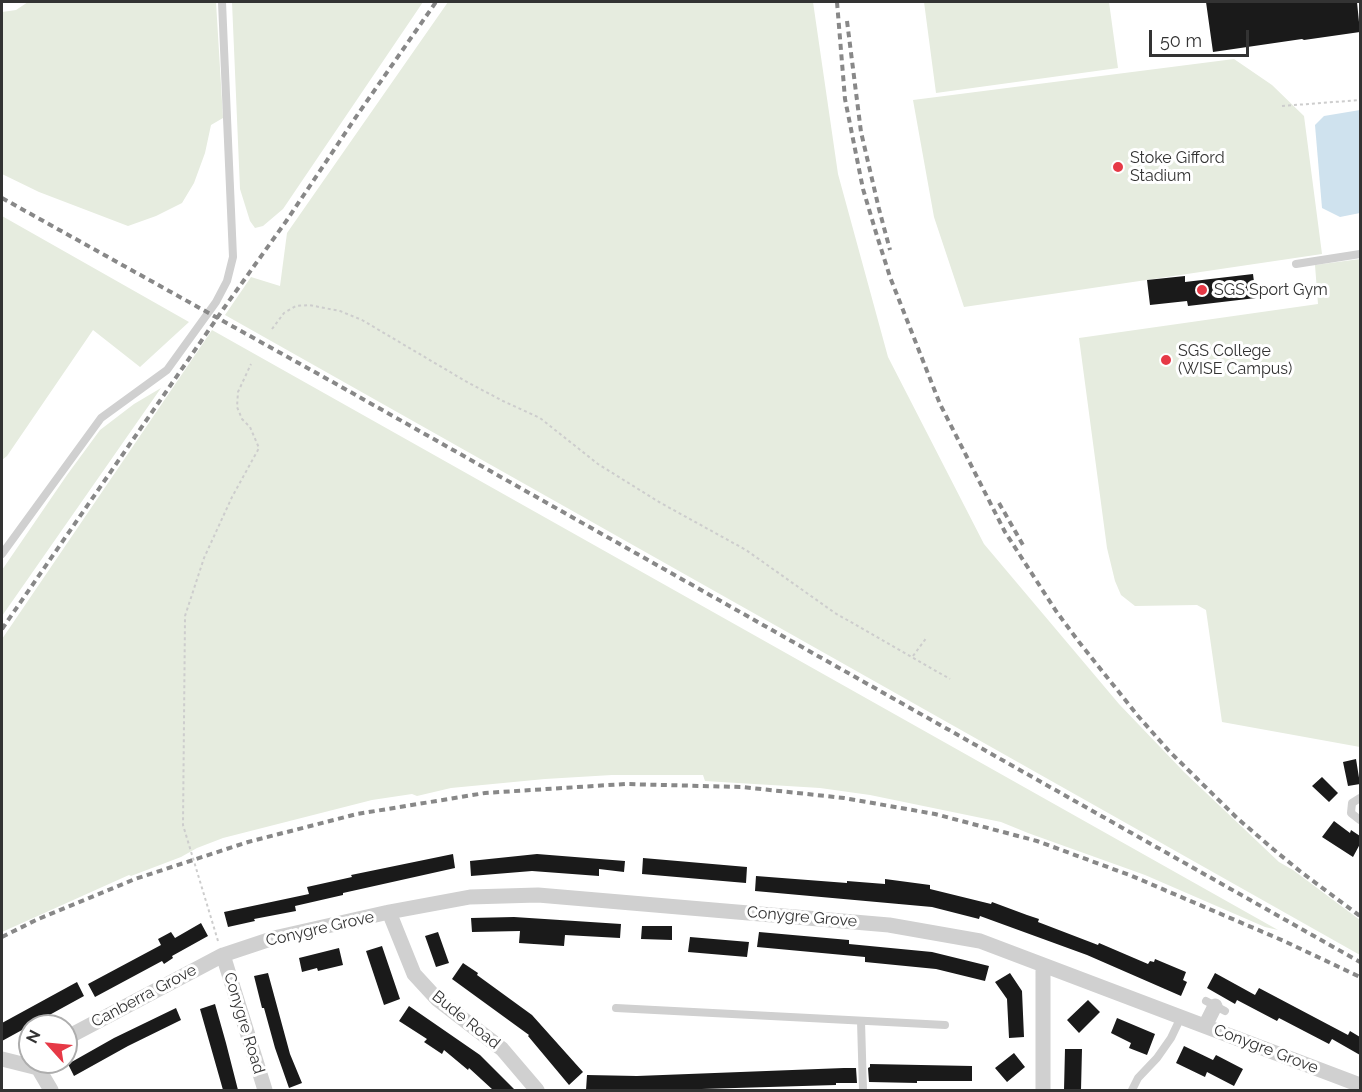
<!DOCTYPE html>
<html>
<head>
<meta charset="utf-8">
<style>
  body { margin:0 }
  #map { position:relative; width:1362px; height:1092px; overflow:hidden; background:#fff; font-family:Raleway,sans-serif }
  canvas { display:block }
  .frame { position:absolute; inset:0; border:3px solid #333; pointer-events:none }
  .north { position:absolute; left:18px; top:1014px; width:60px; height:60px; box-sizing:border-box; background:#fff; border:2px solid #adadad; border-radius:50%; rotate:297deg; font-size:16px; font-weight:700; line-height:24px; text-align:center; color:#333 }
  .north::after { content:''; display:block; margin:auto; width:21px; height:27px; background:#e63946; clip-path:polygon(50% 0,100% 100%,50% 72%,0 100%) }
  .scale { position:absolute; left:1149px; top:30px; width:100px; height:27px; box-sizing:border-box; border:3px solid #333; border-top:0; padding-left:8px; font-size:18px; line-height:21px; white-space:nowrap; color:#333; -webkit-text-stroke:4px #fff; paint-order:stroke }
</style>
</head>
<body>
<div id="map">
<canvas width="1362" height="1092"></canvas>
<div class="frame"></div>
<div class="north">N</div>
<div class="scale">50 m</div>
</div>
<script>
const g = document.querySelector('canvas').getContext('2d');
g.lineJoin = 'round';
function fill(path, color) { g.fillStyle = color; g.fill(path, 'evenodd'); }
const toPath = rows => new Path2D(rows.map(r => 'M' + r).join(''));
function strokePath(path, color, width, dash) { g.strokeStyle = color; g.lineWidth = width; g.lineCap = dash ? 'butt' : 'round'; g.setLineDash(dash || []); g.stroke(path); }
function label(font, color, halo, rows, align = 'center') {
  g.font = font + ' Raleway,sans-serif'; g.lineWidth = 6; g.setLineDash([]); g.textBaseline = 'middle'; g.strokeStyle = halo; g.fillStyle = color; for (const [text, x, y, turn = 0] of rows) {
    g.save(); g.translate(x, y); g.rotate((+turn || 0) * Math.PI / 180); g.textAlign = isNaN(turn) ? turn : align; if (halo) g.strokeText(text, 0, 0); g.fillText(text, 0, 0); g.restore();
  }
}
fill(toPath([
  [28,2,216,2,223,118,211,125,205,153,194,183,182,203,156,216,128,226,39,192,2,174,2,12,16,10],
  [232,2,423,2,283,209,263,226,255,228,250,221,240,189],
  [448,2,813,2,838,174,888,357,984,544,1119,704,1184,772,1279,862,1293,870,1360,920,1360,955,225,315,251,277,280,286,287,233],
  [924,2,1109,2,1118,68,936,93],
  [1234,59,1272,85,1304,116,1322,254,964,307,934,217,913,100],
  [2,216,189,322,140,367,93,330,7,456,2,460],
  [1360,259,1360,747,1222,722,1206,610,1197,605,1135,606,1121,595,1115,581,1107,548,1079,338,1318,304,1315,265],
  [212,330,1278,930,1265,927,1145,875,1028,833,1001,822,870,795,820,788,705,781,703,775,612,775,545,779,451,788,417,796,412,794,372,800,223,838,197,848,181,857,131,876,129,875,2,932,2,639],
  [161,388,2,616,2,570,67,475,100,430,134,404]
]), '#e6ecdf');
fill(toPath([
  [1360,110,1360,213,1340,217,1322,208,1315,125,1324,116]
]), '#cfe2ee');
fill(toPath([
  [1206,2,1357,2,1360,32,1304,40,1302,39,1213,52],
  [1253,274,1256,298,1188,306,1187,301,1150,305,1147,280,1185,276,1185,282],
  [1356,759,1360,784,1348,786,1343,762],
  [1322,777,1338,793,1329,802,1312,786],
  [1334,821,1350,833,1351,830,1360,836,1360,844,1353,857,1322,837],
  [453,854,455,868,343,893,343,895,295,906,296,911,254,919,255,921,228,927,224,912,309,894,307,887,352,877,351,875],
  [537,854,625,861,624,872,599,869,599,876,532,871,471,876,470,861],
  [643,858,747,867,746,883,642,874],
  [756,876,847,883,847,881,885,884,885,879,930,885,930,889,991,904,992,902,1027,915,1039,919,1038,922,1098,945,1099,943,1148,964,1150,961,1154,962,1155,959,1186,972,1183,980,1187,982,1181,996,1087,955,980,916,979,919,932,907,755,891],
  [514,917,621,924,620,938,565,935,564,946,519,943,520,931,472,932,471,918],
  [201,923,208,936,172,956,173,958,164,964,162,961,95,997,88,984,161,945,158,939,171,932,175,938],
  [642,926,672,926,672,940,641,939],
  [438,932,449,963,436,967,425,936],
  [759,932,849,940,849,944,932,952,989,966,985,981,936,969,865,962,865,957,757,947],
  [690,937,749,942,747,957,688,952],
  [382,946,400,999,384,1005,366,951],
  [339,948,343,965,318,971,317,968,302,972,299,958],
  [463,963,478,973,477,975,532,1015,583,1072,569,1085,528,1036,529,1035,452,979],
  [268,973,290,1054,302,1083,289,1088,275,1048,264,1008,262,1008,254,976],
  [1010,973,1022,991,1024,1037,1009,1038,1007,999,995,982],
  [1215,973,1255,995,1259,988,1348,1035,1350,1031,1360,1037,1360,1055,1332,1039,1329,1044,1279,1018,1277,1021,1237,1000,1235,1004,1207,988],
  [77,982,84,996,2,1041,2,1023],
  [1088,1000,1100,1012,1079,1033,1067,1020],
  [215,1004,226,1043,238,1090,223,1090,200,1009],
  [409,1006,480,1055,515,1090,493,1090,469,1068,468,1070,444,1050,442,1054,424,1042,427,1039,399,1021],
  [176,1008,181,1020,128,1046,74,1076,68,1064,114,1038],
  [1117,1018,1155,1034,1147,1055,1129,1048,1131,1043,1111,1033],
  [1184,1046,1213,1060,1216,1055,1243,1069,1234,1086,1207,1072,1205,1077,1176,1063],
  [1065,1049,1082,1049,1081,1090,1064,1090],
  [1014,1053,1025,1067,1007,1082,995,1068],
  [870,1064,972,1066,972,1081,917,1081,917,1083,869,1082,868,1068,870,1067],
  [844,1068,856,1068,857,1083,836,1083,836,1085,668,1090,586,1090,587,1075,637,1076]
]), '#1a1a1a');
strokePath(toPath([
  [1282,106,1360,100],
  [272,329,284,313,296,306,309,305,340,311,362,320,467,382,503,401,540,418,598,464,659,502,746,550,835,613,950,679],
  [913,656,927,637],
  [218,941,183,825,185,616,204,558,232,497,259,448,250,427,242,419,237,407,238,392,251,364]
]), '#cdcdcd', 2, [3, 3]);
strokePath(toPath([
  [1296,264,1360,254],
  [2,554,101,418,167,370,216,302,227,281,233,257,222,2],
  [1360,798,1352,803,1351,813,1360,820],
  [1206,1001,1225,1011],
  [616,1008,945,1025],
  [861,1021,863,1090],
  [1132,1090,1138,1078,1157,1058,1171,1038,1181,1017]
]), '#d0d0d0', 8);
strokePath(toPath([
  [389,912,414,974,437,999,502,1049,537,1090],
  [223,955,265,1090],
  [1205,1026,1215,1006],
  [66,1038,223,955,274,938,389,912,470,897,538,895,889,925,980,941,1360,1085],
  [2,1059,38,1068,40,1062],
  [38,1068,51,1090],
  [1043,1090,1043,965]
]), '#d0d0d0', 15);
strokePath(toPath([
  [837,2,845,99,863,189,877,236,890,277,940,404,1005,532,1056,611,1079,642,1138,716,1169,751,1237,818,1273,849,1301,872,1360,916],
  [847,21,861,132,879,209,890,250],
  [2,198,338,385,1360,962],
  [999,503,1023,545],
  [2,629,224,308,287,220,358,114,436,2],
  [2,937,36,920,135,879,248,842,357,814,485,793,625,784,742,787,844,798,935,814,1037,841,1132,876,1284,941,1360,977]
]), '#888', 4, [6, 4.5]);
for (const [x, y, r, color] of [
  [1118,167,6,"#e63946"],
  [1202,290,6,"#e63946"],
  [1166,360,6,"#e63946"]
]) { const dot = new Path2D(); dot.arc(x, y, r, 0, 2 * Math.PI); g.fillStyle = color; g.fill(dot); strokePath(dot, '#fff', 2); }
label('16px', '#333', '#fff', [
  ["Stoke Gifford",1130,158],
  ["Stadium",1130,176],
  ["SGS Sport Gym",1214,290],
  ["SGS College",1178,351],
  ["(WISE Campus)",1178,369]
], 'left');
label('16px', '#333', '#fff', [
  ["Conygre Grove",802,917,5],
  ["Conygre Grove",320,929,-13],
  ["Canberra Grove",144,996,-28],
  ["Bude Road",466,1020,39],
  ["Conygre Road",244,1023,73],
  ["Conygre Grove",1266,1049,21]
]);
</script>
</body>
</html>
